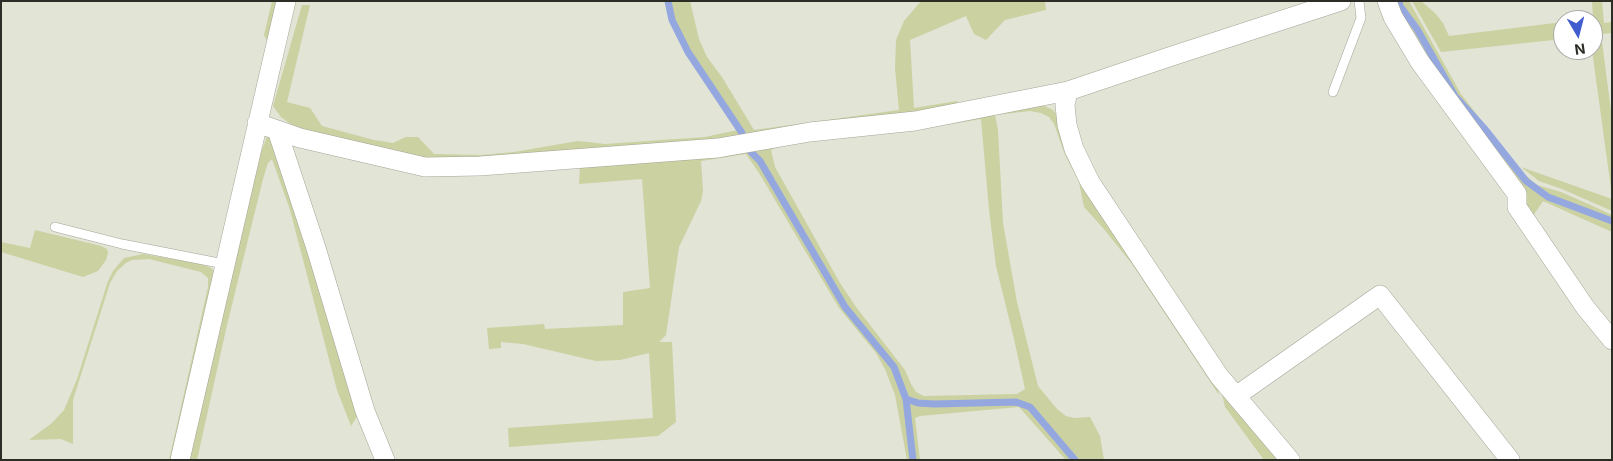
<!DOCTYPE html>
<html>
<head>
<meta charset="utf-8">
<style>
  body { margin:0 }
  #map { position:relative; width:1613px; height:461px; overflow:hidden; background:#e2e4d6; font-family:Inter,sans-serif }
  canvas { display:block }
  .frame { position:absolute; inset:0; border:2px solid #2c2d27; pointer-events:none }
  .north { position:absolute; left:1553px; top:10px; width:50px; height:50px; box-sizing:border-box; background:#fff; border:1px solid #ababa9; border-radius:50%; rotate:172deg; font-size:14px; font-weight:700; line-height:20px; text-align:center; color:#2c2d27 }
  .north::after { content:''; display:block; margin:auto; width:18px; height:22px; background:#405ccf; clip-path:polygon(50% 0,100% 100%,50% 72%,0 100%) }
</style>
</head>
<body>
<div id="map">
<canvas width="1613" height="461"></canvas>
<div class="frame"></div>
<div class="north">N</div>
</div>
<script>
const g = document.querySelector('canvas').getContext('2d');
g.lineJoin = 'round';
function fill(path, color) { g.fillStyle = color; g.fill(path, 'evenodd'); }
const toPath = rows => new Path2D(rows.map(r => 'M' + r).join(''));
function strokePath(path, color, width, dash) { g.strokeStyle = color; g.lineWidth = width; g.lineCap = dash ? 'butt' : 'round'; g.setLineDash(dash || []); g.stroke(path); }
fill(toPath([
  [272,1,278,1,270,37,267,41,264,35],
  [670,1,690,1,699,39,707,57,722,77,754,130,899,110,895,68,896,40,904,21,921,1,1045,1,1046,10,1005,20,986,40,974,34,966,16,910,40,914,108,957,101,959,107,711,142,478,160,427,158,308,132,293,126,281,117,273,106,302,5,310,5,287,102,310,108,322,126,374,140,393,143,406,137,418,137,434,154,482,155,514,152,578,141,605,144,705,137,738,130,742,134,743,132,728,108,689,52,674,19],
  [1389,1,1397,1,1398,6,1416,30,1454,97,1482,129,1524,182,1547,198,1612,223,1612,232,1543,201,1531,219],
  [1401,1,1409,1,1461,94,1519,169,1537,185,1561,192,1595,207,1612,215,1612,220,1549,195,1527,180,1485,127,1457,94],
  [1412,1,1421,1,1435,13,1443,23,1449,36,1563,22,1563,39,1441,52],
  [1592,1,1602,1,1604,23,1612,22,1612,33,1601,34,1612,119,1612,196,1592,50,1593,20,1578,20,1593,18],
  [1040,104,1053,110,1057,115,1215,379,1219,395,1132,264,1103,228,1084,207,1079,182,1065,155,1054,124,1049,117,1041,113,1030,111,995,115,998,130,1003,223,1017,302,1038,386,1057,409,1066,416,1074,418,1090,417,1100,436,1104,460,1077,460,1031,406,1017,400,934,402,918,401,907,398,895,367,846,306,762,160,751,148],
  [981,119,989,210,996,266,1014,339,1025,389,1017,394,924,396,916,392,911,384,905,370,856,307,840,283,775,167,771,150,786,143,921,129],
  [271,135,361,410,351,426,337,390,290,210,272,159,268,163,263,179,227,325,197,460,187,460,260,155,267,136],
  [747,150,759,162,844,308,892,368,904,399,911,460,907,460,895,395,885,369,876,353,839,308,759,173,746,154,701,161,703,191,701,201,679,247,666,335,659,342,672,342,676,422,658,436,509,447,508,428,653,418,649,353,620,360,596,361,523,344,501,342,501,348,489,349,487,328,544,324,545,329,623,325,623,292,650,288,642,179,579,184,580,167],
  [1521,167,1612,199,1612,211,1562,189,1539,181],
  [35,230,101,246,107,249,108,253,106,260,98,271,83,277,1,252,1,242,30,248],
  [143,254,202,264,211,268,215,272,173,460,169,460,208,287,208,278,201,272,149,259,132,260,126,263,117,271,110,283,73,400,73,444,61,439,29,440,52,423,64,410,77,379,108,281,113,271,124,258],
  [1222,394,1281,460,1264,460,1225,407],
  [908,402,934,405,1016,404,1029,409,1073,460,1066,460,1019,407,920,416,915,418,920,460,915,460]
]), '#cbd1a1');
strokePath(toPath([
  [668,1,672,20,688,52,742,133],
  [1399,1,1400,6,1417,29,1455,96,1484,128,1526,181,1548,197,1612,221],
  [749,150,760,161,845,307,894,367,906,399,918,403,934,404,1016,402,1030,407,1075,460],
  [906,399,913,460]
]), '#94a8df', 7);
const service = toPath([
  [1333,92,1361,18,1359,1],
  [55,227,122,244,224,264]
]);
const minor = toPath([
  [1387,1,1393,17,1420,62,1517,194,1517,207,1585,307,1612,340],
  [1068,91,1065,105,1067,125,1074,149,1090,182,1219,376,1290,460],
  [257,123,300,138,425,167,480,166,718,148,810,132,915,121,1068,91,1169,57,1341,1],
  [277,130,316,248,365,411,385,460],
  [1236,396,1380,295,1510,460],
  [180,460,286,1]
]);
strokePath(service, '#a3a598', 10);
strokePath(minor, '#a3a598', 20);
strokePath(service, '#fff', 9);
strokePath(minor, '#fff', 19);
</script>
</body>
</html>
